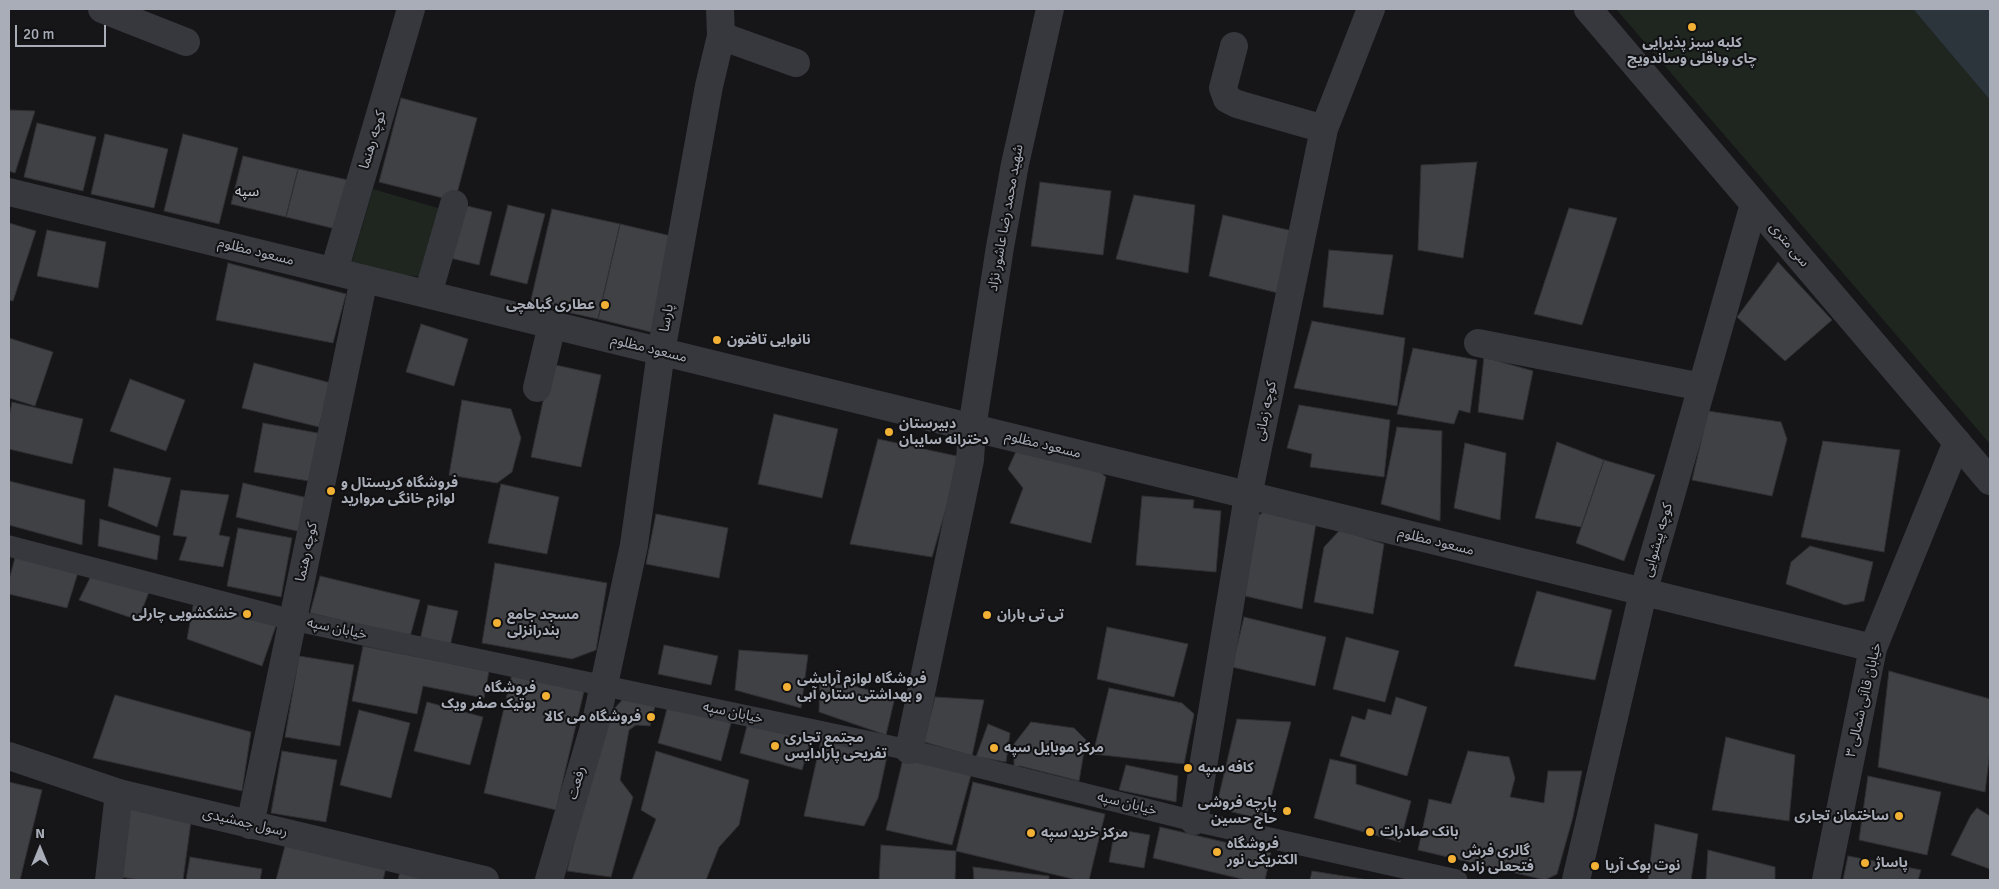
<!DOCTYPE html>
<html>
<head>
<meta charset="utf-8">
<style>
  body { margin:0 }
  #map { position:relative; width:1999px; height:889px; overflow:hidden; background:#161618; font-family:Signika,sans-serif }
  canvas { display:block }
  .frame { position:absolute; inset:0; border:10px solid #a8adb8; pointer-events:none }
  .north { position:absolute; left:15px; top:824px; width:50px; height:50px; -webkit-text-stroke:4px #111113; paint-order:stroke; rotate:0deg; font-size:14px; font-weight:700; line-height:20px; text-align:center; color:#a8adb8 }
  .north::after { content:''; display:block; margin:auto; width:18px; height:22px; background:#a8adb8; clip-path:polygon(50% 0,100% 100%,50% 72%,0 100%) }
  .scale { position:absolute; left:15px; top:25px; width:91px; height:22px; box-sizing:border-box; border:2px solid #a8adb8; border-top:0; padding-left:6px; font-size:15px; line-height:18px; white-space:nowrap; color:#a8adb8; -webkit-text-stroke:4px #111113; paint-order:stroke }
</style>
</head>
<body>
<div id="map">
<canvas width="1999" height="889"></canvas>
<div class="frame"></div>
<div class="north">N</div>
<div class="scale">20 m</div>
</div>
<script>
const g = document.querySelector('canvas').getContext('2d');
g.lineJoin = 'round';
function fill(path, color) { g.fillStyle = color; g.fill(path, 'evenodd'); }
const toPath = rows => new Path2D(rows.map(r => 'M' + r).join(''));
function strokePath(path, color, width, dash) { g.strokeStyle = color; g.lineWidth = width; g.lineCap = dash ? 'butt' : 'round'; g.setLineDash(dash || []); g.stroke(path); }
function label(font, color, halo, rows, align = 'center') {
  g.font = font + ' Signika,"Noto Sans Arabic",sans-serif'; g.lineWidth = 4; g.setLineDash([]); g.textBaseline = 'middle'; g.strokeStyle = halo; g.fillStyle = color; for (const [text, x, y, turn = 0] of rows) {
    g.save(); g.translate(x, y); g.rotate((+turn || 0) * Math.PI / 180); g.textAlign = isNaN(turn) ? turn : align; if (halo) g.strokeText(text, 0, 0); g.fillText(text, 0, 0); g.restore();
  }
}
fill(toPath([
  [1616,9,1913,9,1990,100,1990,444],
  [373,189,441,209,431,278,350,268]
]), '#1e261f');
fill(toPath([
  [1913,9,1990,9,1990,100]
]), '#2c353c');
const building = toPath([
  [401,98,477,118,455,201,379,182,401,98],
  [9,103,10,110,35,111,15,173,9,171,9,103],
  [37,123,96,137,83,191,24,177,37,123],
  [105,134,168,149,154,208,91,194,105,134],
  [183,134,238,148,219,224,164,211,183,134],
  [243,156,298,169,286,217,231,204,243,156],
  [1477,162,1463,258,1418,250,1421,165,1477,162],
  [298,169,348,180,336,229,286,217,298,169],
  [1040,182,1111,191,1103,255,1031,246,1040,182],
  [1134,195,1195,205,1188,273,1116,259,1134,195],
  [459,204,492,212,479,265,446,257,459,204],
  [508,205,545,214,527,284,490,275,508,205],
  [1569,208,1617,218,1582,325,1534,314,1569,208],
  [552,209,620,224,598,319,530,304,552,209],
  [1223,215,1297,232,1282,294,1209,276,1223,215],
  [9,223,36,231,13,301,9,300,9,223],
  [620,224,671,236,651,332,598,319,620,224],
  [47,230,106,242,98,288,37,276,47,230],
  [1329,250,1393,255,1383,315,1323,307,1329,250],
  [1778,262,1832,320,1785,361,1737,317,1778,262],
  [228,263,346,294,333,343,216,320,228,263],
  [1312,321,1405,338,1397,406,1294,388,1312,321],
  [421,324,468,339,454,386,406,372,421,324],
  [9,338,53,352,35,406,9,398,9,338],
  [1413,348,1477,360,1470,413,1459,410,1454,424,1397,414,1413,348],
  [1484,357,1533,371,1523,420,1478,412,1484,357],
  [254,363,331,383,319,427,242,408,254,363],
  [551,364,601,375,581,467,531,457,551,364],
  [130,379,185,400,166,451,110,431,130,379],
  [462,400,511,409,521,438,512,472,497,483,449,475,462,400],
  [12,402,83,419,72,464,9,449,9,417,12,402],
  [1299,405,1390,420,1384,477,1310,467,1312,454,1287,448,1299,405],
  [1708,411,1781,422,1787,439,1772,496,1692,480,1708,411],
  [774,414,838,429,822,498,758,484,774,414],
  [263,423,323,434,315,482,254,472,263,423],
  [1397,427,1442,431,1440,521,1381,504,1397,427],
  [878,439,961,457,932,557,850,544,878,439],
  [1823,441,1900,450,1884,552,1801,537,1823,441],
  [1557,442,1604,460,1581,527,1535,518,1557,442],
  [1465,443,1506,453,1500,520,1454,508,1465,443],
  [1018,447,1093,466,1106,477,1091,543,1010,523,1023,488,1008,469,1018,447],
  [1604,460,1655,475,1624,561,1576,543,1604,460],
  [114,468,171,478,157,527,108,506,114,468],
  [9,481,85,500,82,545,9,525,9,481],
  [243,483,308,498,301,532,236,517,243,483],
  [501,484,559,497,547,554,488,543,501,484],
  [181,490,229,495,219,535,230,537,223,567,179,560,187,537,173,535,181,490],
  [1142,496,1194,500,1193,508,1221,511,1216,572,1136,565,1142,496],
  [1275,505,1317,517,1302,609,1245,596,1256,517,1275,505],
  [656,514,728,528,719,578,646,564,656,514],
  [100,519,160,536,157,560,98,546,100,519],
  [238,528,292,538,281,597,227,586,238,528],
  [1340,530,1384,544,1373,614,1314,602,1324,547,1340,530],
  [1810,546,1873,562,1864,601,1845,605,1786,584,1791,562,1810,546],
  [16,554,80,566,67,608,9,594,9,580,16,554],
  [495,563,607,583,596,650,572,659,482,643,495,563],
  [92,574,151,587,138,620,79,600,92,574],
  [320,576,420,600,410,637,310,613,320,576],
  [1537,591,1612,610,1595,680,1514,666,1537,591],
  [194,601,278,620,262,666,187,639,194,601],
  [428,605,458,611,450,646,420,640,428,605],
  [1244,617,1326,637,1315,686,1232,667,1244,617],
  [1107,627,1188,644,1174,697,1097,679,1107,627],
  [1346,637,1399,651,1385,702,1333,689,1346,637],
  [664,645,718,656,711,685,658,674,664,645],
  [363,646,489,671,484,698,423,686,417,714,352,701,363,646],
  [739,650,808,655,801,708,735,690,739,650],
  [299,656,354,665,340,746,285,737,299,656],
  [1889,671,1990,699,1990,751,1985,792,1878,767,1889,671],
  [512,674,584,691,556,810,484,793,512,674],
  [820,677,895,697,886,735,819,712,820,677],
  [1109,688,1182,703,1194,714,1184,764,1093,754,1109,688],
  [115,695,251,732,242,791,93,758,115,695],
  [935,697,984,700,972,756,924,742,935,697],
  [1396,697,1427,707,1407,776,1340,756,1352,716,1365,720,1368,709,1391,715,1396,697],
  [624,698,656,702,650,726,636,725,629,730,620,780,633,797,611,877,567,871,602,722,624,698],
  [427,702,483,717,470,765,414,751,427,702],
  [668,705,731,723,721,761,658,743,668,705],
  [359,710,410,723,391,798,340,785,359,710],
  [1237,719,1291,722,1265,820,1216,808,1237,719],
  [748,722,811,740,802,770,740,753,748,722],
  [1031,722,1074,728,1086,740,1079,781,1020,766,1014,767,1014,744,1031,722],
  [988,724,1010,733,1006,762,976,757,988,724],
  [1726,737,1795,755,1789,821,1712,810,1726,737],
  [821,741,888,752,878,798,864,826,804,816,821,741],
  [282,751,337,760,326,822,271,813,282,751],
  [656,751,749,780,739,825,719,847,706,880,632,880,656,819,641,810,656,751],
  [1468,751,1509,757,1515,778,1510,797,1544,803,1548,771,1582,771,1573,817,1557,874,1545,880,1418,850,1429,799,1451,804,1468,751],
  [903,759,971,775,952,845,886,830,903,759],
  [1330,759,1356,765,1356,784,1411,801,1400,842,1314,818,1330,759],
  [1126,765,1178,776,1176,802,1119,790,1126,765],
  [1868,776,1941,792,1927,855,1859,840,1868,776],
  [9,782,42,790,20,880,9,880,9,782],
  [973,782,1105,814,1089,880,1077,880,956,851,973,782],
  [130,805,192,814,183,880,140,880,120,877,130,805],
  [1977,808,1990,816,1990,869,1951,855,1971,815,1977,808],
  [1655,824,1698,834,1691,880,1648,880,1655,824],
  [1160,827,1271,853,1265,880,1246,880,1153,858,1160,827],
  [1115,829,1150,835,1144,868,1109,862,1115,829],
  [286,842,386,868,383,880,276,880,286,842],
  [881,845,956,851,955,880,879,880,881,845],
  [1708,850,1775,867,1775,880,1706,880,1708,850],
  [1848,856,1921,870,1918,880,1843,880,1848,856],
  [190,857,262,869,260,880,186,880,190,857],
  [401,866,456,880,398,880,401,866],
  [973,867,1049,876,1049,880,974,880,973,867],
  [1312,871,1369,880,1310,880,1312,871]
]);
fill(building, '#404145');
strokePath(building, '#303034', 1);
strokePath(toPath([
  [9,546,292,620,909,750,1194,821,1457,880]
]), '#37383d', 21);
strokePath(toPath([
  [102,9,186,42],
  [721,36,796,63],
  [1234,46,1223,88,1227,99,1237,104,1324,129],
  [334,271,411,9],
  [428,294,454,204],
  [1478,343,1702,387],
  [537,388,552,325],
  [909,750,970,460,972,428,1000,247,1015,164,1050,9],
  [9,756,119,793,485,880],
  [1194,821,1248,496,1324,129,1371,9],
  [250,825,364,279],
  [109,880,119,793],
  [549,880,597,717,634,545,661,352,709,86,721,36,720,9],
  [1576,880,1643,593,1754,204],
  [1826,880,1873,648,1957,442]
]), '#37383d', 28);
strokePath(toPath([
  [1588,9,1990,481],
  [9,192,1873,648]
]), '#37383d', 28);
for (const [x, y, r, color] of [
  [1692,27,5,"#f2b134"],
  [605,305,5,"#f2b134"],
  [717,340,5,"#f2b134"],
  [889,432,5,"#f2b134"],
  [331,491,5,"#f2b134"],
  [247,614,5,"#f2b134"],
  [987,615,5,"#f2b134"],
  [497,623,5,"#f2b134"],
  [787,687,5,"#f2b134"],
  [546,696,5,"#f2b134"],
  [651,717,5,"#f2b134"],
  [775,746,5,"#f2b134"],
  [994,748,5,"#f2b134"],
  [1188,768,5,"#f2b134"],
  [1287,811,5,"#f2b134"],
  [1899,816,5,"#f2b134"],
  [1370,832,5,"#f2b134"],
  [1031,833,5,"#f2b134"],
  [1217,852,5,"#f2b134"],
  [1452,859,5,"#f2b134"],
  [1865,863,5,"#f2b134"],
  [1595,866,5,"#f2b134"]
]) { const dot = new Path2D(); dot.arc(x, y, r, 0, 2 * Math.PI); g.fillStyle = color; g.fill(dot); strokePath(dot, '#111113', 2); }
label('bold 14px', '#a8adb8', '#111113', [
  ["کلبه سبز پذیرایی",1692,43,"center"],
  ["چای وباقلی وساندویچ",1692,59,"center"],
  ["عطاری گیاهچی",595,305,"right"],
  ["نانوایی تافتون",727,340],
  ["دبیرستان",899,424],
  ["دخترانه سایبان",899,440],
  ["فروشگاه کریستال و",341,483],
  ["لوازم خانگی مروارید",341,499],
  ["خشکشویی چارلی",237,614,"right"],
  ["مسجد جامع",507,615],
  ["بندرانزلی",507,631],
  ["تی تی باران",997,615],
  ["فروشگاه لوازم آرایشی",797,679],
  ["و بهداشتی ستاره آبی",797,695],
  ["فروشگاه",536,688,"right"],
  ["بوتیک صفر ویک",536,704,"right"],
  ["فروشگاه می کالا",641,717,"right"],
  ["مجتمع تجاری",785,738],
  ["تفریحی پارادایس",785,754],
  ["مرکز موبایل سپه",1004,748],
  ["کافه سپه",1198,768],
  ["پارچه فروشی",1277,803,"right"],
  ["حاج حسین",1277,819,"right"],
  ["ساختمان تجاری",1889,816,"right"],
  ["بانک صادرات",1380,832],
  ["مرکز خرید سپه",1041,833],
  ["فروشگاه",1227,844],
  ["الکتریکی نور",1227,860],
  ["گالری فرش",1462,851],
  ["فتحعلی زاده",1462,867],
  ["پاساژ",1875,863],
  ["نوت بوک آریا",1605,866]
], 'left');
label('14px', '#a8adb8', '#111113', [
  ["کوچه رهنما",373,140,-73],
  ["شهید محمد رضا عاشور نژاد",1006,218,-80],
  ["سی متری",1789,245,50],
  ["مسعود مظلوم",256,252,14],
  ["پارسا",667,318,-80],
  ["مسعود مظلوم",649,349,14],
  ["کوچه زمانی",1266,411,-78],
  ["مسعود مظلوم",1043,445,14],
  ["کوچه پیشوایی",1658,540,-74],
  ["مسعود مظلوم",1436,542,14],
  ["کوچه رهنما",307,552,-78],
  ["خیابان سپه",337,629,12],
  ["خیابان قاآنی شمالی ۳",1864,700,-77],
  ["خیابان سپه",733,713,12],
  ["رفعت",577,783,-74],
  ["خیابان سپه",1127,804,14],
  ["رسول جمشیدی",245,823,13]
]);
label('15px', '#c9ccd4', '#111113', [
  ["سپه",247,192]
]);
</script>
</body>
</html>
